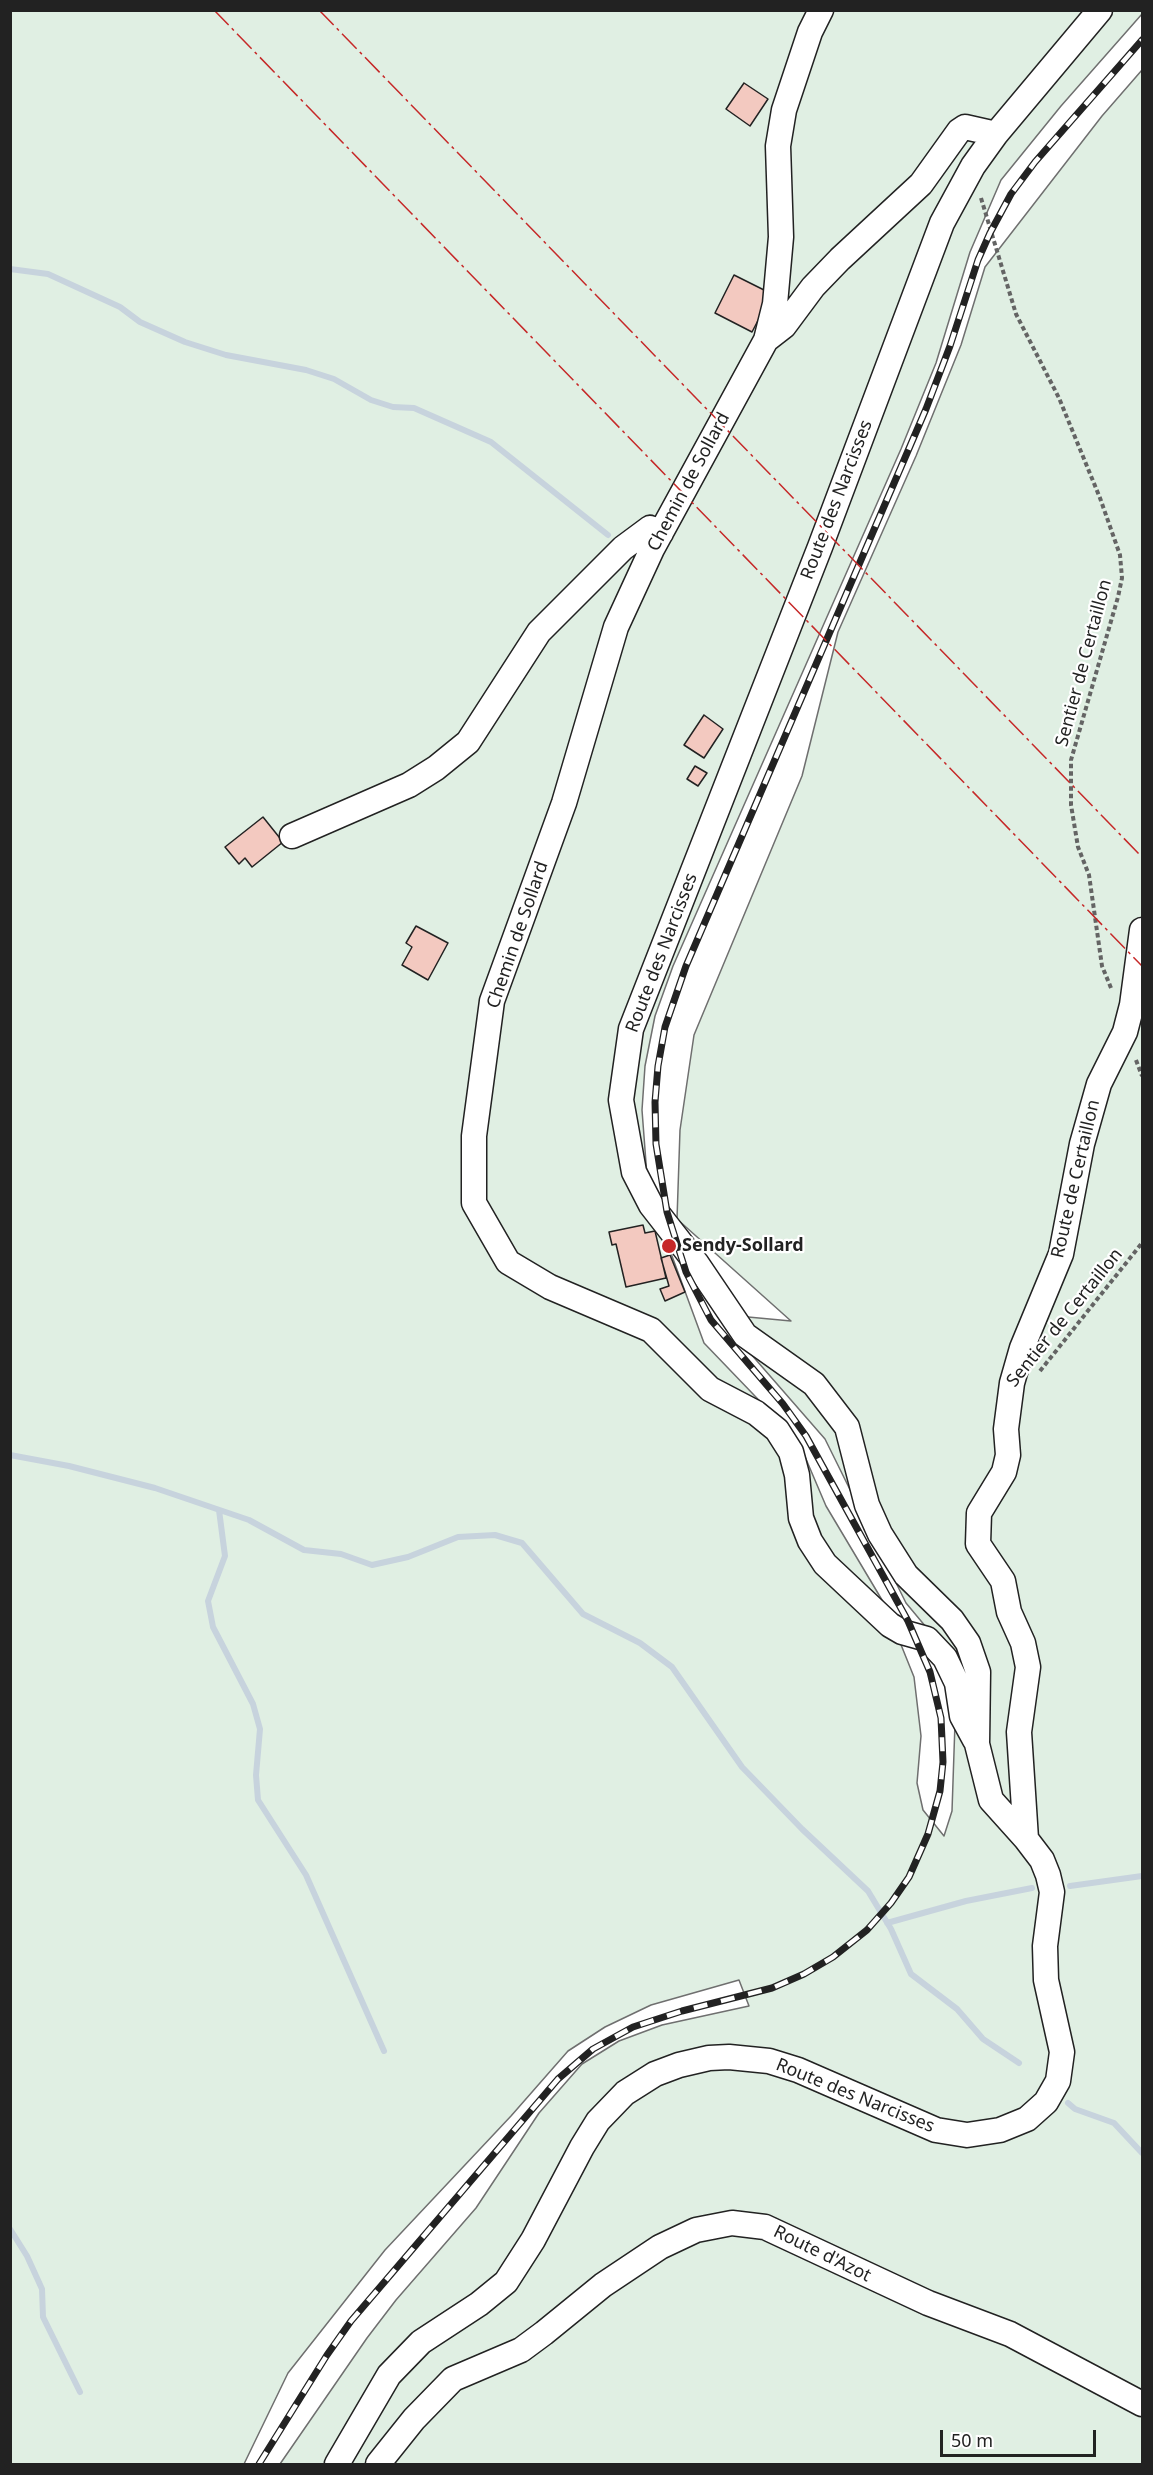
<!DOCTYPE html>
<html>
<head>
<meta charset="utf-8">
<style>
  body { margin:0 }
  #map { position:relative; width:1153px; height:2475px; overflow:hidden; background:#fff; font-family:"Noto Sans",sans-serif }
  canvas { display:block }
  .frame { position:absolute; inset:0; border:12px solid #222; pointer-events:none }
  .scale { position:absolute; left:940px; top:2430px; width:156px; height:27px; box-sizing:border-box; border:3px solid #222; border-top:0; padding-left:8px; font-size:18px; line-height:21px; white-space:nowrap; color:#222; -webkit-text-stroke:4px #fff; paint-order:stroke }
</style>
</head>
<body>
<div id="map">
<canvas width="1153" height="2475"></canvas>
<div class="frame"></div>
<div class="scale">50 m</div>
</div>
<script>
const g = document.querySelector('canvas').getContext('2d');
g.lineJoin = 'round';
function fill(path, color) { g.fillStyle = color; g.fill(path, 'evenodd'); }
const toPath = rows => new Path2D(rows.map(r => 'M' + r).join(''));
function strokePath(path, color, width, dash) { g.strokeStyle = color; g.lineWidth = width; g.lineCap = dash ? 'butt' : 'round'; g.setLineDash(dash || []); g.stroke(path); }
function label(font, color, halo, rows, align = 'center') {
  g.font = font + ' "Noto Sans",sans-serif'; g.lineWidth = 4.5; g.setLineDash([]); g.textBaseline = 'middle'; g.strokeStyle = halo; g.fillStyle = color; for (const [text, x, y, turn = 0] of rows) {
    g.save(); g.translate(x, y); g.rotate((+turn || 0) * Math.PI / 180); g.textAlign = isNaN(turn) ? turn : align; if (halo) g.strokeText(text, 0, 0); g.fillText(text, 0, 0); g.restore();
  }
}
const green = toPath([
  [11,11,1142,11,1142,14,1061,106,1001,180,970,252,936,363,901,449,673,966,655,1016,645,1066,642,1110,647,1176,665,1237,704,1343,777,1419,803,1452,826,1506,885,1605,914,1677,921,1736,917,1783,923,1810,944,1836,952,1811,955,1723,943,1671,926,1627,906,1603,825,1439,716,1314,791,1321,677,1219,680,1130,694,1035,802,776,838,632,916,456,961,345,985,267,1102,116,1142,70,1142,2464,280,2464,367,2338,396,2300,476,2208,539,2113,582,2064,619,2041,662,2025,749,2006,739,1980,651,2005,605,2027,568,2051,511,2116,385,2250,288,2373,244,2464,11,2464,11,11]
]);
fill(green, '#e0efe3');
strokePath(green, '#6f6f6f', 1.5);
strokePath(toPath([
  [10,269,48,274,120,307,140,322,185,342,226,355,306,370,334,379,371,400,393,407,414,408,491,442,608,535],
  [10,1455,69,1466,155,1488,249,1520,304,1550,341,1554,372,1565,408,1557,458,1537,495,1535,522,1543,583,1614,640,1643,672,1667,742,1767,802,1829,868,1891,891,1929,911,1974,957,2009,983,2039,1019,2063],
  [219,1510,225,1556,208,1601,213,1627,253,1704,260,1729,256,1775,258,1800,306,1875,384,2051],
  [1070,1886,1142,1876],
  [887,1923,966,1901,1032,1888],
  [1068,2103,1075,2109,1114,2123,1142,2153],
  [10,2229,27,2256,42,2289,43,2317,80,2392]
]), '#c7d3dd', 6);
const building = toPath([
  [744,83,768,99,750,126,726,109,744,83],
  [734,275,766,291,763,311,752,332,715,313,734,275],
  [704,715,723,729,704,758,684,745,704,715],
  [695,766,707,773,698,786,687,779,695,766],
  [263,817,283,842,252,867,245,858,239,864,225,847,263,817],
  [416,926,448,943,428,980,402,965,412,947,406,943,416,926],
  [643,1225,645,1233,655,1231,666,1278,626,1287,616,1244,612,1245,609,1232,643,1225],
  [670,1255,685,1292,665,1301,660,1289,669,1286,661,1258,670,1255]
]);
fill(building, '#f3c9c0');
strokePath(building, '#222', 1.5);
const minor = toPath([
  [821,10,810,32,784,110,778,146,781,237,775,304,766,340,652,549,616,627,564,803,492,1001,474,1136,474,1203,508,1262,550,1287,651,1330,710,1389,756,1413,777,1430,791,1452,797,1475,801,1518,810,1541,825,1564,890,1625,902,1632,927,1639,945,1658,957,1683,962,1716,975,1740],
  [766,340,784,326,813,287,840,259,921,184,959,131,965,127,996,134],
  [292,836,409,785,436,768,468,742,539,632,623,548,650,528,661,533],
  [1026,1839,1019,1732,1028,1667,1023,1643,1009,1612,1003,1581,978,1544,979,1513,1004,1472,1008,1455,1006,1429,1012,1383,1022,1348,1061,1254,1082,1144,1099,1084,1125,1032,1132,1005,1142,930],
  [337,2464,389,2375,421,2342,479,2304,506,2282,533,2240,582,2147,598,2121,625,2093,655,2074,679,2065,709,2058,729,2057,769,2061,798,2070,936,2130,967,2135,1000,2130,1027,2119,1046,2102,1058,2081,1062,2052,1046,1980,1045,1946,1052,1892,1048,1875,1042,1860,1026,1839,991,1800,977,1744,978,1672,968,1643,952,1620,906,1575,880,1534,867,1505,847,1427,814,1384,745,1335,697,1264,651,1205,634,1172,621,1100,631,1029,820,547,942,223,973,166,996,134,1100,10],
  [378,2464,414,2419,453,2379,521,2350,544,2333,603,2285,660,2247,696,2230,732,2223,765,2227,928,2303,1010,2334,1142,2404]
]);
strokePath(minor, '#222', 27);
strokePath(toPath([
  [981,198,1016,314,1059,398,1100,498,1120,555,1122,578,1118,597,1071,760,1071,805,1078,847,1089,875,1102,966,1111,988],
  [1136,1060,1142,1076],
  [1040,1371,1142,1243]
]), '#646464', 4, [4.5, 3]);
strokePath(minor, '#fff', 24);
const rail = toPath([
  [259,2464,327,2355,351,2321,558,2079,593,2049,633,2027,682,2011,772,1988,804,1974,833,1957,867,1930,891,1903,909,1877,928,1834,940,1791,943,1762,941,1718,930,1672,908,1621,806,1436,783,1404,711,1320,686,1272,667,1212,656,1144,655,1102,658,1066,665,1027,686,966,926,409,950,346,978,260,990,233,1011,194,1035,162,1142,40]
]);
strokePath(rail, '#222', 7);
strokePath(rail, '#fff', 4.5, [14]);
strokePath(toPath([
  [214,10,1142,966],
  [319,10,1142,857]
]), '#c62828', 1.5, [21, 4.5, 3, 4.5]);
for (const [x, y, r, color] of [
  [669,1246,8,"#c62828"]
]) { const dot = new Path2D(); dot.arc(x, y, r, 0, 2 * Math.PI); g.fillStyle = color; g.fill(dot); strokePath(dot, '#fff', 2); }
label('18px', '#222', '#fff', [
  ["Chemin de Sollard",689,482,-62],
  ["Route des Narcisses",837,500,-69],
  ["Sentier de Certaillon",1084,663,-75],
  ["Chemin de Sollard",518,935,-71],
  ["Route des Narcisses",662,953,-69],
  ["Route de Certaillon",1076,1179,-77],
  ["Sentier de Certaillon",1065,1318,-51],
  ["Route des Narcisses",855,2096,22],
  ["Route d'Azot",822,2254,26]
]);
label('bold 18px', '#222', '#fff', [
  ["Sendy-Sollard",682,1246]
], 'left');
</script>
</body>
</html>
